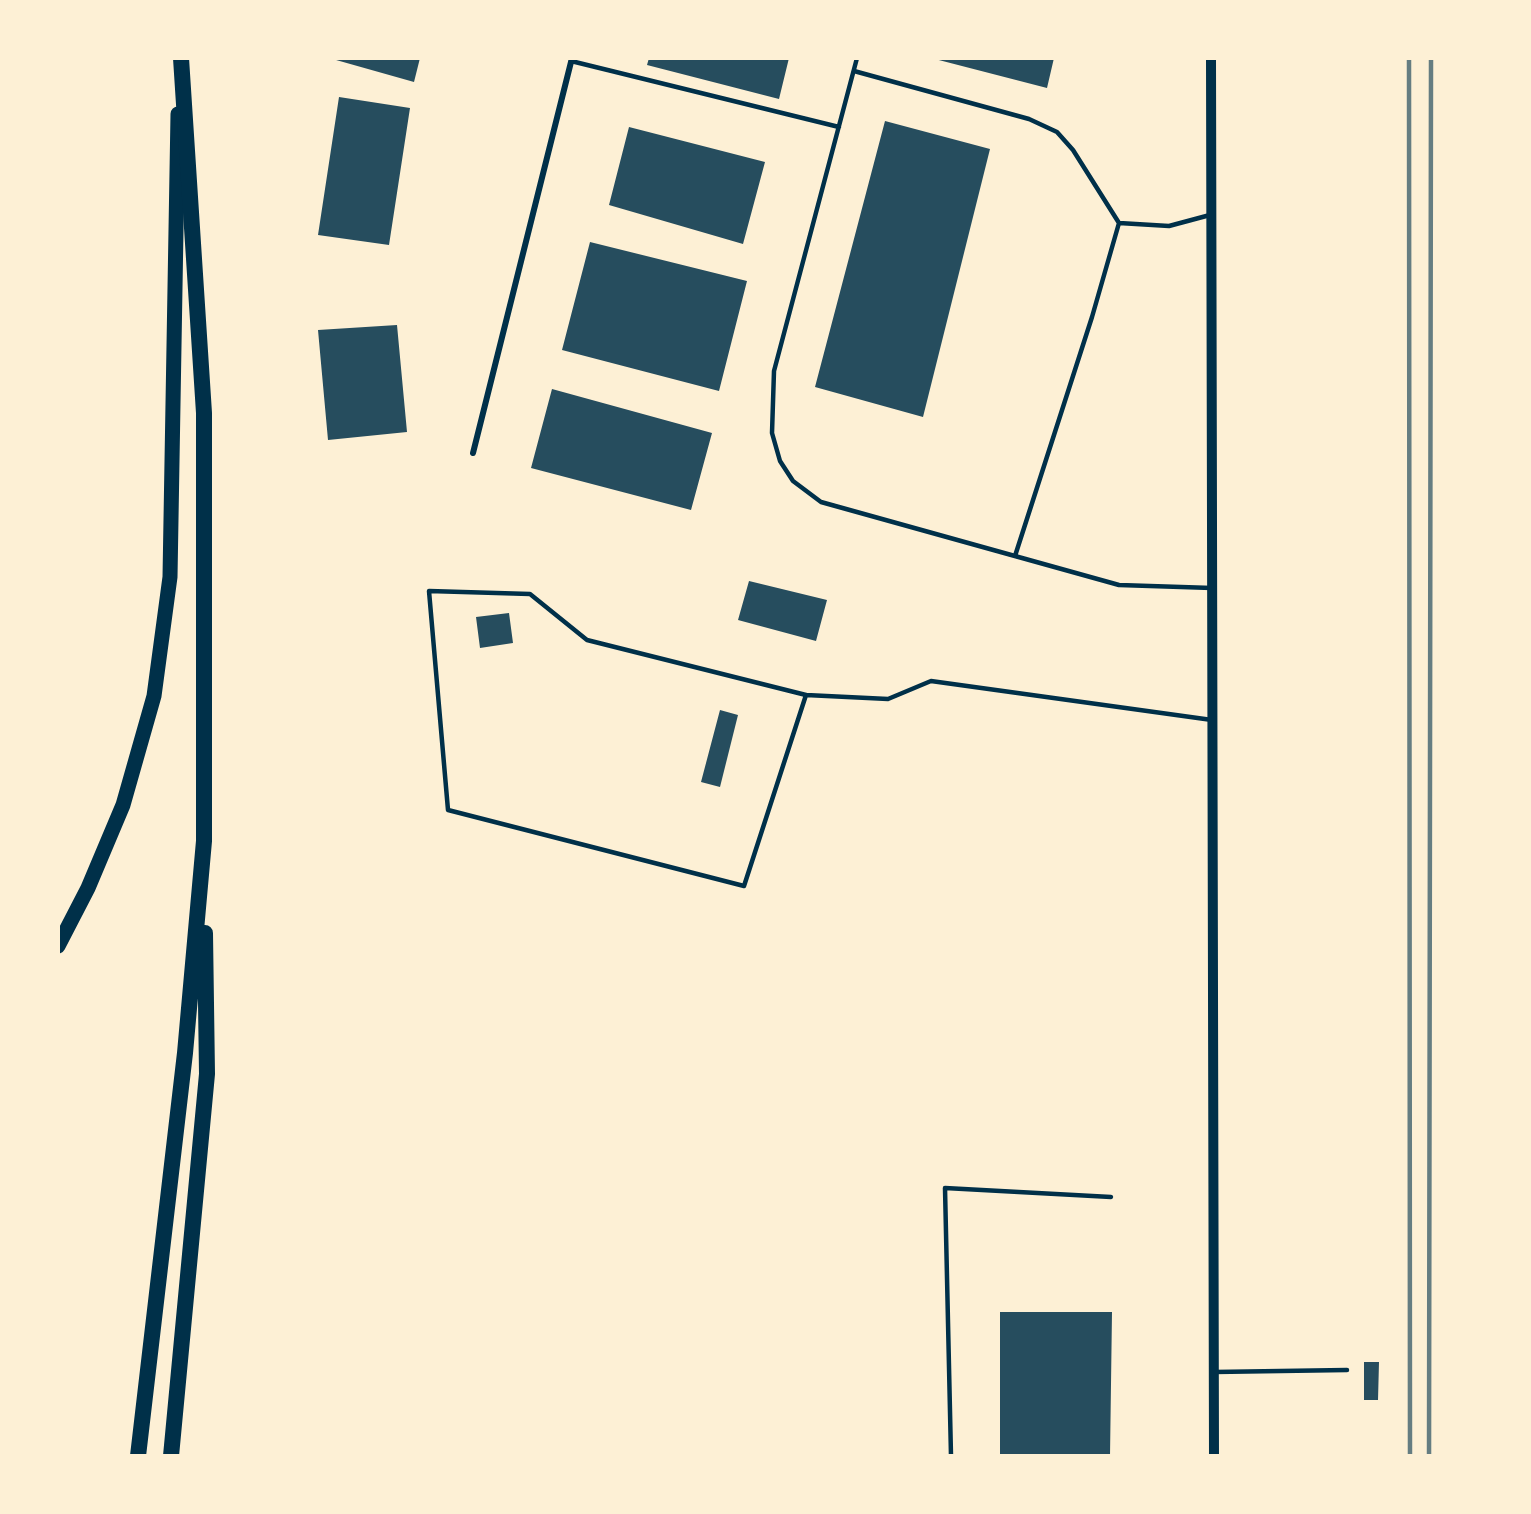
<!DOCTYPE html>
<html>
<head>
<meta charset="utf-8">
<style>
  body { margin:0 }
  #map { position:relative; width:1531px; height:1514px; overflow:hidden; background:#fdf0d5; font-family:"Roboto Condensed",sans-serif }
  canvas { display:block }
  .frame { position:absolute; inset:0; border:60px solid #fdf0d5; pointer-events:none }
</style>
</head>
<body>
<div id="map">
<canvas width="1531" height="1514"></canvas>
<div class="frame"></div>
</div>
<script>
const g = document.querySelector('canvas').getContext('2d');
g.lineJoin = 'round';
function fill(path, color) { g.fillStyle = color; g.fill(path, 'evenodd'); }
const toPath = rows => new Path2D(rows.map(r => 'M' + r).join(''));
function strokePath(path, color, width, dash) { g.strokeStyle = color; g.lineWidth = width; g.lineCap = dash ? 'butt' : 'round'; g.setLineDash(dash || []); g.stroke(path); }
fill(toPath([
  [329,58,420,58,414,82],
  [649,58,789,58,779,99,647,65],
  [931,58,1054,58,1047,88],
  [339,97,410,108,389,245,318,235],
  [885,121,990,149,923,417,815,387],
  [629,127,765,162,743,244,609,205],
  [590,242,747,281,719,391,562,350],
  [397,325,407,432,328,440,318,330],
  [552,389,712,433,691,510,531,468],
  [749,581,827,600,816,641,738,620],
  [509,613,513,643,480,648,476,617],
  [720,710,738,715,720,787,701,782],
  [1000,1312,1112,1312,1110,1456,1000,1456],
  [1364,1362,1379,1362,1378,1400,1364,1400]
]), '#264d5e');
strokePath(toPath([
  [857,58,774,371,772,433,780,461,793,481,821,502,1119,585,1212,588],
  [571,61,839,127],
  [854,71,1029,119,1057,132,1073,150,1119,223],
  [1015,556,1092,317,1119,223,1169,226,1210,215],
  [806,695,744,886,448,810,429,591,530,594,587,640,806,695,888,699,931,681,1212,720],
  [1214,1372,1347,1370],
  [951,1456,945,1188,1111,1197]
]), '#003049', 4.5);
strokePath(toPath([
  [473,453,572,58]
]), '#003049', 6);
strokePath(toPath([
  [1211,58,1214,1456]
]), '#003049', 10);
strokePath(toPath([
  [58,946,88,888,123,805,154,696,170,577,178,114]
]), '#003049', 15);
strokePath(toPath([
  [138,1456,185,1053,204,841,204,413,181,58],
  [171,1456,207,1074,205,933]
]), '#003049', 16);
strokePath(toPath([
  [1409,58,1410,1456],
  [1429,1456,1431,58]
]), '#657d81', 4.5);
</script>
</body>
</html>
